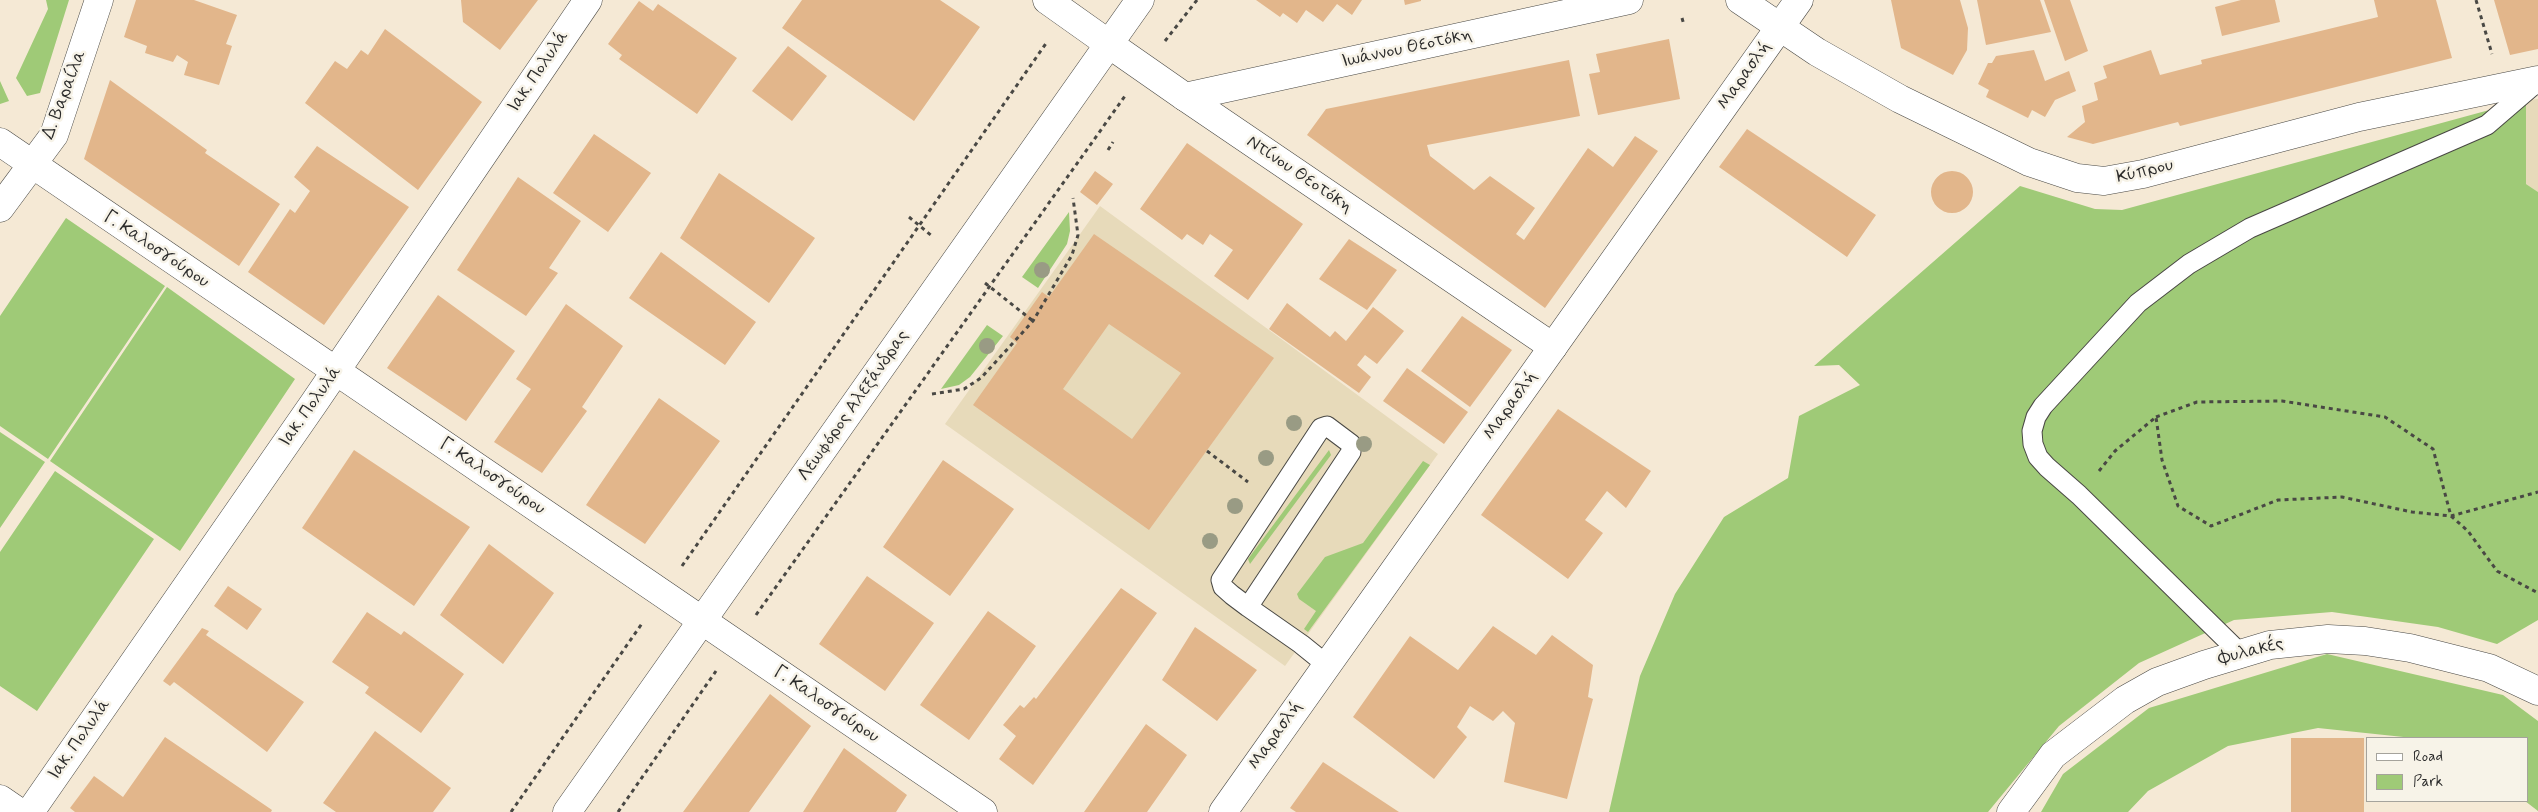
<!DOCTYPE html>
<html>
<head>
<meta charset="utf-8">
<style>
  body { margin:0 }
  #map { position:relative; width:2538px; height:812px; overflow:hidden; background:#f5e9d5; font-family:Mynerve,sans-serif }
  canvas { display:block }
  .legend { position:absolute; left:2366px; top:737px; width:162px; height:65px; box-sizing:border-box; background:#f7f3e8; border:1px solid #a5a39c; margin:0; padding:6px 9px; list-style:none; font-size:15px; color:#2b2b2b }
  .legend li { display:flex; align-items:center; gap:10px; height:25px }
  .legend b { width:25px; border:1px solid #a5a39c }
</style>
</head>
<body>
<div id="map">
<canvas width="2538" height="812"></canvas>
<ul class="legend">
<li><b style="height:6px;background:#fff"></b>Road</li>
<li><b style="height:14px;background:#9fca77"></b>Park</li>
</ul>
</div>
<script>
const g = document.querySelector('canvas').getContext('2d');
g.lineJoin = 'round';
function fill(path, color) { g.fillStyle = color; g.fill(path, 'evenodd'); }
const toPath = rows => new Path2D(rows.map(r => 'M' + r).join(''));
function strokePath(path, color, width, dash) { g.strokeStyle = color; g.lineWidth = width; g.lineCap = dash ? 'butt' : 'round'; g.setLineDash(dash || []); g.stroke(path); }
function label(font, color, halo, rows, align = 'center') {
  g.font = font + ' Mynerve,sans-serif'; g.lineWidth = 5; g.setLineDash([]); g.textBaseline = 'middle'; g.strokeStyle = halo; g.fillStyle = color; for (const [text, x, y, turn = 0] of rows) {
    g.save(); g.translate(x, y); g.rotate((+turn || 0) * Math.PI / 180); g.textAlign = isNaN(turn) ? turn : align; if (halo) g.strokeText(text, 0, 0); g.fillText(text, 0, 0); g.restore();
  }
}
fill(toPath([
  [2538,99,2538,192,2526,184,2526,100],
  [1100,206,1438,454,1285,666,945,424]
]), '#e7daba');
fill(toPath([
  [46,0,69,0,40,93,27,96,16,78,48,9],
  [0,81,9,101,0,104],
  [2526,100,2526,184,2538,192,2538,620,2497,644,2438,627,2332,612,2234,620,2139,663,2059,726,1988,812,1609,812,1640,676,1675,594,1724,517,1788,478,1799,416,1860,385,1839,365,1814,366,2020,186,2095,209,2122,210],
  [1069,212,1070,231,1067,244,1038,288,1022,277],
  [66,218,165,286,48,459,0,426,0,316],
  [167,287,295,379,180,551,50,461],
  [987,325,1003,336,970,377,959,385,941,389],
  [0,432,45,462,0,528],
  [1329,450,1331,455,1250,564,1248,559],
  [1423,461,1430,465,1308,632,1304,629,1316,611,1299,599,1297,594,1325,557,1363,543],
  [55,471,154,539,37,711,0,686,0,552],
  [2327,654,2503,695,2538,721,2538,811,2525,801,2527,801,2527,738,2413,738,2318,728,2228,746,2148,791,2128,812,2041,812,2063,774,2149,708]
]), '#9fca77');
fill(toPath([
  [136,0,194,0,237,15,226,44,232,46,219,85,184,75,188,62,177,55,173,62,145,53,147,46,124,37],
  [461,0,538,0,500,50,463,22],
  [802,0,940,0,980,27,914,121,782,28],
  [1256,0,1362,0,1352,15,1337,4,1323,22,1306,10,1297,23,1283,13,1280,17],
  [1404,0,1421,0,1421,1,1405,5],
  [1891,0,1960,0,1968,28,1967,50,1953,75,1901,48],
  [1977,0,2040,0,2051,32,1986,45],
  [2044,0,2070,0,2088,51,2065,61],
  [2241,0,2275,0,2280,22,2222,36,2215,7],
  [2374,0,2436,0,2452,58,2180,126,2178,122,2093,144,2067,137,2085,122,2082,106,2098,100,2094,83,2107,78,2103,66,2151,50,2160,75,2202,64,2201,60,2378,17],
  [2494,0,2538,0,2538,49,2510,55],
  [639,1,653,11,658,4,737,58,697,114,619,59,622,55,608,44],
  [385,29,482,102,418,190,305,103,335,61,347,69,361,50,368,55],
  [1669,39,1680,99,1598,115,1589,74,1600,72,1596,54],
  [788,46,827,76,792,121,752,91],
  [2034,50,2045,81,2069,71,2076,91,2055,100,2045,117,2032,110,2028,118,1986,97,1989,90,1978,84,1988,63,1992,63,1996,56],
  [1569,60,1580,116,1427,145,1430,156,1474,190,1490,176,1535,208,1516,234,1524,240,1588,148,1613,167,1635,136,1658,151,1545,308,1307,135,1326,109],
  [110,80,207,150,205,153,280,204,239,266,84,159],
  [1747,129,1876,215,1847,257,1719,167],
  [594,134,651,173,608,232,553,193],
  [1187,143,1303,224,1248,300,1214,276,1233,250,1210,234,1203,245,1187,234,1182,240,1140,209],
  [317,146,409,207,324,325,248,272,290,209,295,213,310,191,294,177],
  [1095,171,1113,184,1097,205,1080,192],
  '1931 192a21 21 0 1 1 42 0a21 21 0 1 1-42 0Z',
  [719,173,815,238,769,303,680,238],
  [518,177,581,221,549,268,558,273,526,316,457,270],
  [1094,234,1274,358,1149,530,973,405,1017,343,1010,337,1042,292,1049,297],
  [1109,324,1181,373,1132,439,1063,389],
  [1349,239,1397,270,1367,310,1319,279],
  [661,252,756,322,725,365,629,298],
  [438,295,515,351,466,421,387,368],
  [1287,303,1330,337,1335,331,1346,341,1373,307,1404,331,1377,364,1365,355,1357,365,1371,377,1359,393,1269,329],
  [566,304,623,346,582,407,587,411,542,473,494,442,531,389,516,379],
  [1462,316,1512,350,1470,407,1421,371],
  [1407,368,1468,412,1444,444,1383,401],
  [659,398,720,441,645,544,586,505],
  [1558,409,1651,471,1626,508,1607,491,1585,520,1603,533,1568,579,1481,515],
  [354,450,470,527,414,606,302,528],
  [943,460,1014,509,950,596,883,547],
  [489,544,554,593,503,664,440,615],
  [867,576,934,623,885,691,819,644],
  [228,586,262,609,247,630,214,606],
  [1121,588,1157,613,1033,785,999,759,1016,736,1003,725,1020,705,1024,708,1034,697,1036,699],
  [988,611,1036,646,969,740,920,705],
  [367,612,401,635,404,631,464,674,421,733,365,693,369,687,332,662],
  [1493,626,1536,655,1552,635,1593,665,1588,697,1593,699,1567,799,1504,782,1515,723,1503,711,1493,721,1470,706,1457,727,1467,737,1434,779,1353,717,1410,636,1458,670],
  [1195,627,1257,670,1217,721,1162,680],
  [202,628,209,631,206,635,304,702,267,752,174,682,170,686,163,681],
  [770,694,811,726,749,812,683,812],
  [1146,724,1187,755,1147,812,1084,812],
  [375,731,451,788,433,812,336,812,323,803],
  [165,737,272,810,271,812,75,812,70,808,94,776,123,797],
  [2291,738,2364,738,2364,812,2291,812],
  [844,748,907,795,896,812,803,812],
  [1323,762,1399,812,1296,812,1290,808]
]), '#e2b68b');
const lane = toPath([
  [1248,607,1351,452,1351,444,1327,426,1321,428,1221,580,1223,587,1232,595,1248,607,1301,644,1327,665],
  [2240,653,2079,495,2047,467,2038,457,2033,444,2032,431,2036,417,2043,406,2138,303,2189,264,2250,228,2487,125,2537,82]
]);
const street = toPath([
  [1047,0,1109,44],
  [1185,97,1553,347],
  [0,142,983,812],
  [0,208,54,135,99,0],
  [0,799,19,812],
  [30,812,314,403,588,0],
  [2011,812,2053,755,2125,700,2157,682,2204,665,2270,645,2328,639,2365,641,2410,648,2489,668,2538,691]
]);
const secondary = toPath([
  [1740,0,1817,52,1900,99,2029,162,2077,178,2104,181,2143,174,2359,117,2538,80],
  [1109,44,1185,97,1629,0],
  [567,812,1140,0],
  [1223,812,1799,0]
]);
strokePath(lane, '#494844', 21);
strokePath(street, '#494844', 29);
strokePath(secondary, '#494844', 29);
strokePath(toPath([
  [2476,0,2492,54],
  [1682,18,1684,25],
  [1165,41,1197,0],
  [1108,150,1113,142],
  [909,217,932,236],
  [985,283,1033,321],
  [932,394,964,389,981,378,1033,321,1072,255,1078,235,1073,198],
  [2156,417,2197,402,2282,401,2385,417,2433,449,2451,516,2468,531,2497,571,2538,593],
  [1207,451,1248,482],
  [2099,471,2115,451,2156,417,2162,460,2178,506,2211,526,2278,500,2342,497,2412,512,2451,516,2538,492],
  [682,566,1047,42],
  [756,615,1125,96],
  [511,812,643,622],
  [618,812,716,671]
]), '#494844', 3, [4, 4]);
strokePath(lane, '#fff', 19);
strokePath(street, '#fff', 28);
strokePath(secondary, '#fff', 28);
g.fillStyle = '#999b84';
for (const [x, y] of [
  [1042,270],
  [987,346],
  [1294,423],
  [1364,444],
  [1266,458],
  [1235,506],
  [1210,541]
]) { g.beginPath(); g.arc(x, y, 8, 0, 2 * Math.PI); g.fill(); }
label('18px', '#2b2b2b', '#f7f3e8', [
  ["Ιωάννου Θεοτόκη",1407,49,-12],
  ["Ιακ. Πολυλά",539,72,-56],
  ["Μαρασλή",1745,76,-55],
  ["Δ. Βαραίλα",65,95,-69],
  ["Κύπρου",2145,172,-13],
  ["Ντίνου Θεοτόκη",1299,175,34],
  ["Γ. Καλοσγούρου",156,250,34],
  ["Λεωφόρος Αλεξάνδρας",854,406,-55],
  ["Μαρασλή",1511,406,-55],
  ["Ιακ. Πολυλά",311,407,-55],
  ["Γ. Καλοσγούρου",492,477,34],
  ["Φυλακές",2251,652,-14],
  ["Γ. Καλοσγούρου",826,705,34],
  ["Μαρασλή",1276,736,-55],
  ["Ιακ. Πολυλά",80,740,-55]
]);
</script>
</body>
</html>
